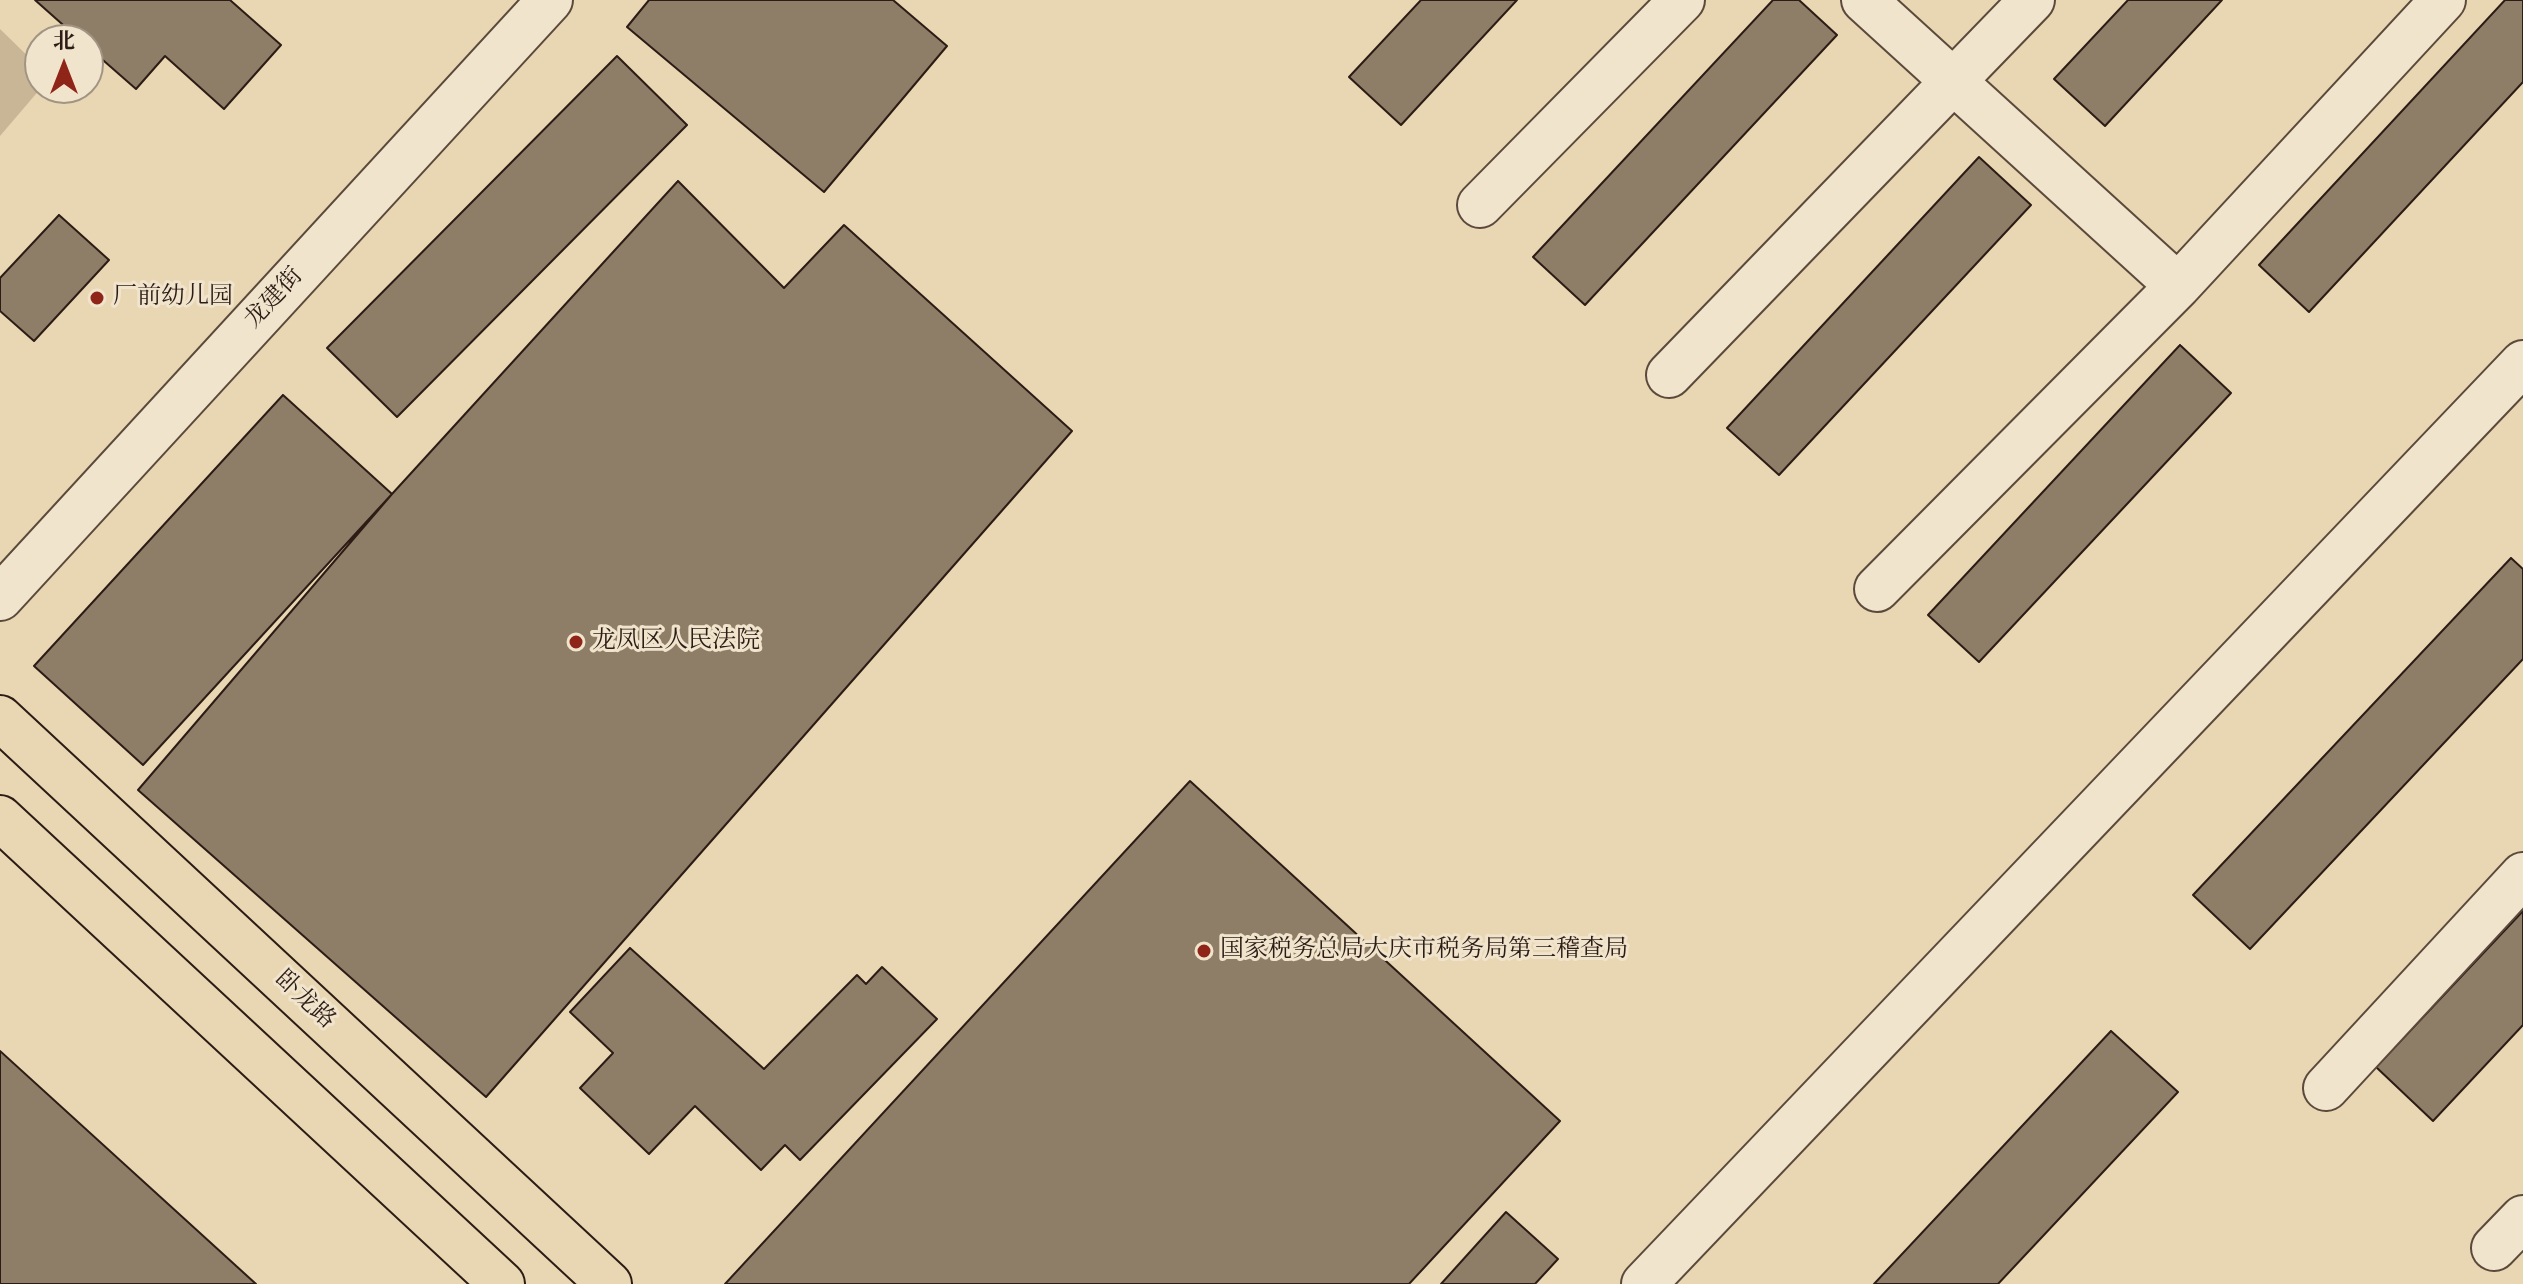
<!DOCTYPE html>
<html>
<head>
<meta charset="utf-8">
<style>
  body { margin:0 }
  #map { position:relative; width:2523px; height:1284px; overflow:hidden; background:#e9d6b2; font-family:"IM FELL DW Pica","Noto Serif SC",serif }
  canvas { display:block }
  .north { position:absolute; left:24px; top:24px; width:80px; height:80px; box-sizing:border-box; background:#f1e4cd; border:2px solid #a29483; border-radius:50%; rotate:0deg; font-size:22px; font-weight:700; line-height:32px; text-align:center; color:#2c1c15 }
  .north::after { content:''; display:block; margin:auto; width:28px; height:36px; background:#8f2418; clip-path:polygon(50% 0,100% 100%,50% 72%,0 100%) }
</style>
</head>
<body>
<div id="map">
<canvas width="2523" height="1284"></canvas>
<div class="north">北</div>
</div>
<script>
const g = document.querySelector('canvas').getContext('2d');
g.lineJoin = 'round';
function fill(path, color) { g.fillStyle = color; g.fill(path, 'evenodd'); }
const toPath = rows => new Path2D(rows.map(r => 'M' + r).join(''));
function strokePath(path, color, width, dash) { g.strokeStyle = color; g.lineWidth = width; g.lineCap = dash ? 'butt' : 'round'; g.setLineDash(dash || []); g.stroke(path); }
function label(font, color, halo, rows, align = 'center') {
  g.font = font + ' "IM FELL DW Pica","Noto Serif SC",serif'; g.lineWidth = 6; g.setLineDash([]); g.textBaseline = 'middle'; g.strokeStyle = halo; g.fillStyle = color; for (const [text, x, y, turn = 0] of rows) {
    g.save(); g.translate(x, y); g.rotate((+turn || 0) * Math.PI / 180); g.textAlign = isNaN(turn) ? turn : align; if (halo) g.strokeText(text, 0, 0); g.fillText(text, 0, 0); g.restore();
  }
}
fill(toPath([
  [0,29,40,68,41,88,0,136]
]), '#c9b697');
const building = toPath([
  [35,0,230,0,281,45,224,109,165,56,136,89,88,47,88,40,80,40,35,0],
  [649,0,893,0,947,46,824,192,627,27,649,0],
  [1421,0,1517,0,1401,125,1349,77,1421,0],
  [1773,0,1799,0,1837,35,1585,305,1533,257,1773,0],
  [2128,0,2222,0,2105,126,2054,79,2128,0],
  [2505,0,2523,0,2523,82,2309,312,2259,265,2505,0],
  [617,56,687,125,397,417,327,348,617,56],
  [1979,157,2031,205,1779,475,1727,428,1979,157],
  [678,181,784,288,844,225,1072,431,486,1097,138,790,392,494,678,181],
  [59,215,109,260,34,341,0,311,0,278,59,215],
  [2180,345,2231,393,1979,662,1928,615,2180,345],
  [283,395,392,494,143,765,34,666,283,395],
  [2511,558,2523,569,2523,659,2250,949,2193,895,2511,558],
  [1190,781,1560,1121,1409,1284,725,1284,1190,781],
  [2523,911,2523,1025,2433,1121,2376,1067,2523,911],
  [630,948,764,1069,857,975,866,984,882,967,937,1019,800,1160,785,1145,761,1170,695,1106,649,1154,580,1088,613,1053,570,1012,630,948],
  [2111,1031,2178,1092,1998,1284,1874,1284,2111,1031],
  [0,1051,256,1284,0,1284,0,1051],
  [1506,1212,1558,1259,1535,1284,1441,1284,1506,1212]
]);
fill(building, '#8e7d67');
strokePath(building, '#2c1c15', 2);
const minor = toPath([
  [1864,0,2178,286],
  [1480,205,1682,0],
  [1669,375,2032,0],
  [1877,589,2178,286,2443,0],
  [0,598,550,0],
  [2326,1088,2523,875],
  [2494,1248,2523,1218],
  [1644,1284,2523,363]
]);
const major = toPath([
  [0,718,609,1284],
  [0,818,502,1284]
]);
strokePath(minor, '#5b4a3c', 48);
strokePath(major, '#2c1c15', 48);
strokePath(minor, '#f1e4cd', 44);
strokePath(major, '#e9d6b2', 44);
for (const [x, y, r, color] of [
  [97,298,8,"#8f2418"],
  [576,642,8,"#8f2418"],
  [1204,951,8,"#8f2418"]
]) { const dot = new Path2D(); dot.arc(x, y, r, 0, 2 * Math.PI); g.fillStyle = color; g.fill(dot); strokePath(dot, '#f1e4cd', 3); }
label('24px', '#2c1c15', '#f1e4cd', [
  ["厂前幼儿园",113,298],
  ["龙凤区人民法院",592,642],
  ["国家税务总局大庆市税务局第三稽查局",1220,951]
], 'left');
label('24px', '#2c1c15', '#f1e4cd', [
  ["龙建街",275,299,-47],
  ["卧龙路",304,1001,43]
]);
</script>
</body>
</html>
